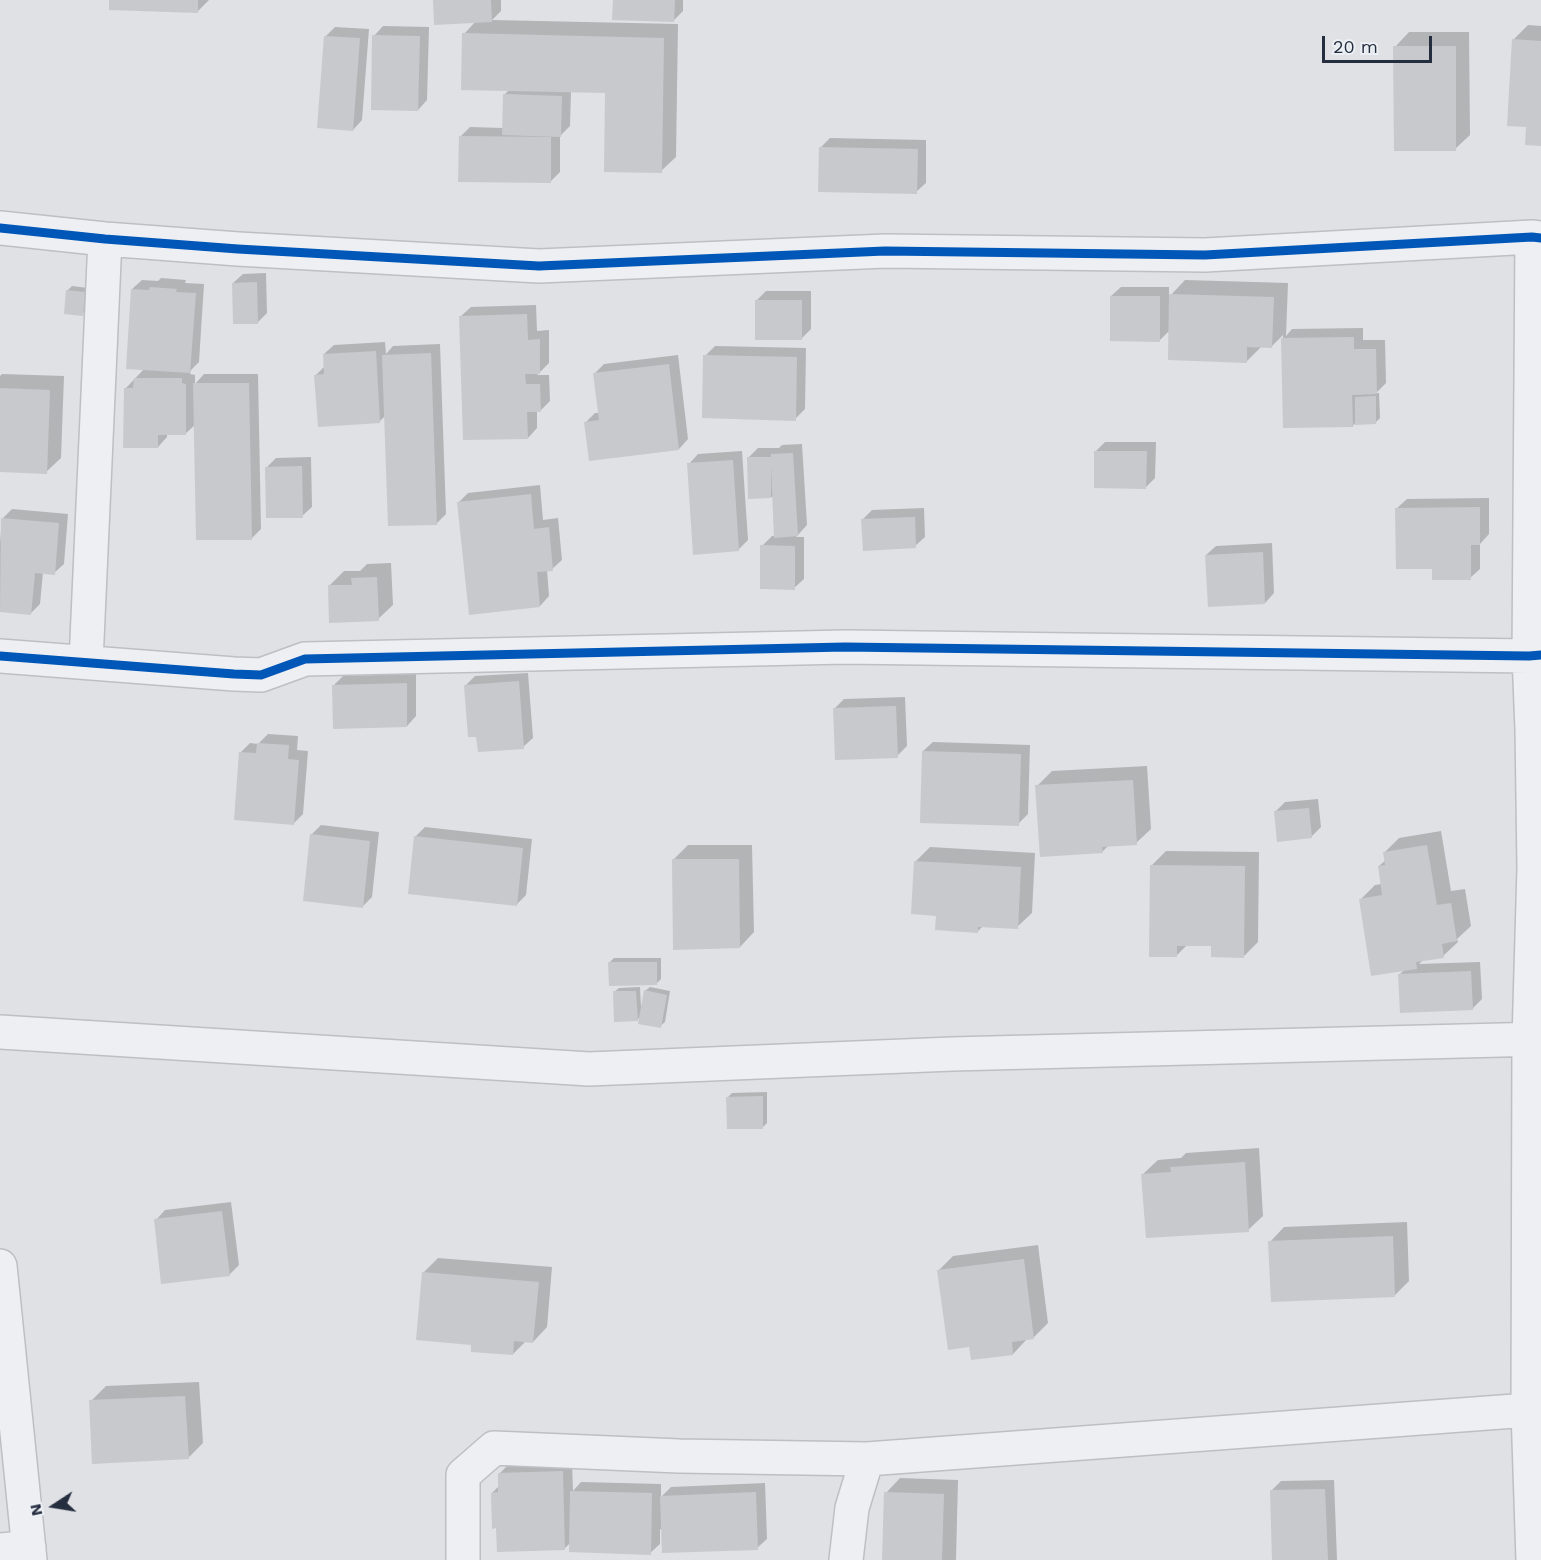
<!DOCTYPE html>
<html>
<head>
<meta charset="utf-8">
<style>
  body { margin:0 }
  #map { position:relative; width:1541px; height:1560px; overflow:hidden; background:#dfe1e4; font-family:"Work Sans",sans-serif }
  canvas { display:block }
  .north { position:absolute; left:24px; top:1476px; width:60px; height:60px; -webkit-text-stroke:4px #ecf0f5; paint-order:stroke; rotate:258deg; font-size:16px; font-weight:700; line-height:24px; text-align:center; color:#252e3f }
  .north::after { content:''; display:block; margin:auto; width:21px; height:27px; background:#252e3f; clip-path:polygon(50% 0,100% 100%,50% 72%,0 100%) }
  .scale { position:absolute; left:1322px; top:36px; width:110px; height:27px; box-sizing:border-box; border:3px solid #252e3f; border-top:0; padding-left:8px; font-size:18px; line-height:21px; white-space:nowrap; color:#252e3f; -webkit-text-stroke:4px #ecf0f5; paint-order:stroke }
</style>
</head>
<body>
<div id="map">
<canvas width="1541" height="1560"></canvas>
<div class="north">N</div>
<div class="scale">20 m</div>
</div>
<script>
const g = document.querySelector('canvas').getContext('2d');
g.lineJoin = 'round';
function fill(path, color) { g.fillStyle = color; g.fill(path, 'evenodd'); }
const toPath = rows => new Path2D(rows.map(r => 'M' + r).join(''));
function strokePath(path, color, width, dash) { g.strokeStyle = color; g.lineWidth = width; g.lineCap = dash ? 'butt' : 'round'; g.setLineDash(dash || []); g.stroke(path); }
fill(toPath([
  [111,0,209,0,197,12],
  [434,0,501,0,501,11,492,20,678,24,676,157,661,171,607,92,571,91,570,126,560,136,560,172,550,182,460,137,470,127,503,128,504,95,509,90,464,34,476,21],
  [614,0,683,0,683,11,673,21],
  [1528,25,1541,26,1541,145,1527,125,1514,39],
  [383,26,429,27,427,100,418,110,374,36],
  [335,27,369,29,362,120,353,130,325,37],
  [1409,32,1469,32,1470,135,1455,149,1395,47],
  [830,138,926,140,926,183,916,192,820,148],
  [266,273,267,313,258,322,233,283,243,274],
  [161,278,186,280,185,283,204,284,199,362,191,370,190,374,195,375,195,384,204,374,258,374,261,529,252,538,196,424,185,434,167,434,167,437,158,447,125,389,145,368,132,289,142,280,158,281],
  [1185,280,1288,283,1286,336,1292,329,1363,328,1363,340,1385,340,1386,383,1376,393,1379,393,1380,418,1375,423,1355,423,1353,426,1285,427,1283,335,1272,346,1261,347,1247,361,1170,330,1160,340,1111,296,1121,287,1169,287,1169,297],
  [72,286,88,288,87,310,82,314,67,291],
  [766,291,811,291,811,329,801,339,757,300],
  [536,305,537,331,549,330,549,363,537,375,549,375,550,401,541,410,537,410,537,428,528,438,461,316,471,307],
  [385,342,386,354,393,346,440,344,446,514,436,524,386,415,379,422,316,375,325,366,324,354,334,345],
  [715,346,806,348,805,409,795,419,705,356],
  [678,355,688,439,679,449,585,423,595,413,599,413,594,374,604,364],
  [2,374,64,376,61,458,46,472,0,470,0,376],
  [1105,442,1156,442,1155,478,1145,488,1096,451],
  [802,444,807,525,796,537,804,537,804,579,794,588,762,546,772,536,776,536,774,497,750,497,748,458,758,448,779,448,782,445],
  [742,451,748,540,738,550,689,464,698,454],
  [311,457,312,507,302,516,267,467,276,458],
  [540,485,543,520,558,518,562,560,552,569,547,570,549,596,540,606,459,502,468,493],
  [1489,498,1489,534,1480,544,1480,569,1470,578,1434,567,1397,508,1407,499],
  [924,508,925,537,915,546,862,520,872,510],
  [12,509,68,514,64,564,54,573,43,572,40,604,31,613,0,610,0,543,2,519],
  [1272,543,1274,593,1265,603,1206,555,1216,546],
  [391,563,393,605,378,619,329,586,344,571,360,571,367,564],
  [528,673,533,738,523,747,478,736,466,685,475,676],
  [416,674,416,716,407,726,333,686,343,676],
  [905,697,907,746,897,756,835,708,844,699],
  [268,734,298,736,297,750,308,751,303,814,294,823,240,753,250,743,258,744],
  [933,742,1030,745,1028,814,1018,824,923,751],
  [1147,766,1151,829,1136,843,1109,845,1102,852,1037,786,1052,771],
  [1318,799,1321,827,1311,837,1276,811,1285,802],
  [321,825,379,832,372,897,362,907,311,835],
  [425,827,532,839,526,895,516,905,415,837],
  [1441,831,1451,891,1465,889,1471,926,1457,939,1458,942,1443,956,1424,959,1419,964,1480,962,1482,999,1472,1009,1400,974,1405,969,1361,899,1375,885,1382,884,1379,866,1386,860,1385,852,1399,838],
  [688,845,752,845,754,932,740,947,673,860],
  [930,847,1035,853,1032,913,1017,927,984,925,978,931,937,915,915,862],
  [1166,851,1259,852,1258,942,1244,956,1212,945,1187,945,1176,956,1152,865],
  [614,958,661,958,661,979,656,984,610,962],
  [640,987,641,1008,645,991,650,987,670,991,665,1022,660,1026,641,1016,637,1020,614,992,619,988],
  [767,1092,767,1123,763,1127,728,1097,732,1093],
  [1259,1148,1263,1216,1248,1230,1143,1174,1158,1160,1181,1158,1186,1153],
  [231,1202,239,1265,229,1275,156,1220,165,1210],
  [1407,1222,1409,1281,1395,1295,1270,1242,1284,1227],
  [1038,1245,1048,1323,1033,1338,1027,1339,1013,1354,970,1346,939,1270,953,1256],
  [438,1258,552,1267,547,1327,533,1342,526,1341,513,1354,473,1343,424,1272],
  [199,1382,203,1443,188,1458,91,1401,106,1386],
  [572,1462,573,1491,581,1482,661,1484,661,1497,671,1487,765,1483,767,1539,757,1548,660,1529,660,1544,650,1553,571,1542,565,1548,498,1527,492,1493,499,1486,499,1474,509,1464],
  [900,1478,958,1480,956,1560,884,1560,886,1493],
  [1334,1480,1337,1560,1274,1560,1271,1491,1281,1481]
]), '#0003');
fill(toPath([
  [109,0,198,0,198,13,109,10],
  [433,0,491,0,492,22,434,25],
  [613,0,675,0,674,22,612,20],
  [462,33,664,38,662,173,604,172,605,93,461,90],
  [372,35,420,36,418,111,371,110],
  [324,36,360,38,353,131,317,128],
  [1512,39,1541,41,1541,146,1525,145,1526,127,1507,126],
  [1393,46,1456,46,1456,151,1394,151],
  [503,94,562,96,561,137,502,135],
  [459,136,551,137,551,183,458,182],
  [819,147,918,149,917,194,818,192],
  [257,282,258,324,233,324,232,283],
  [150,287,177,289,176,292,196,293,190,373,126,369,131,289,149,290],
  [66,290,85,292,83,316,64,314],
  [1169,294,1274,297,1272,348,1247,347,1247,363,1168,360],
  [1110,296,1160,296,1160,342,1110,341],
  [755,300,802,300,802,340,755,340],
  [527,314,528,340,540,339,540,374,525,374,526,384,540,384,541,412,527,412,528,439,463,440,459,316],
  [1354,337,1354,349,1376,349,1377,394,1352,395,1353,427,1283,428,1281,338],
  [376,351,380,423,318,427,314,375,324,374,323,354],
  [431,353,437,525,388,526,382,355],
  [703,355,797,357,796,421,702,418],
  [669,364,679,450,589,461,584,422,599,420,593,373],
  [134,378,182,378,182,383,186,384,186,435,158,435,158,448,123,448,124,388,133,388],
  [193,383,249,383,252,540,196,540],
  [0,388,50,390,47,474,0,472],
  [1376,396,1376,424,1355,425,1355,397],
  [1094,451,1147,451,1146,489,1094,488],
  [793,453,798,536,774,538,771,464,771,498,748,499,747,457,771,457,771,454],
  [733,460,739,551,693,555,687,463],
  [302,466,303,518,266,518,265,467],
  [531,494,534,529,549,527,553,571,537,572,540,607,469,615,457,502],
  [1480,507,1480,545,1471,545,1471,580,1432,580,1432,569,1396,569,1395,508],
  [915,517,916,548,863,551,861,519],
  [1,518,59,523,55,575,35,573,31,615,0,612],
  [760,545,795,546,795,590,760,589],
  [1263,552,1265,604,1208,607,1205,555],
  [377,577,379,621,329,623,328,585,352,585,351,578],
  [519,681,524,749,478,752,476,737,468,737,464,685],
  [407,683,407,727,333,729,332,685],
  [896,706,898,758,835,760,833,708],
  [257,743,289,745,288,759,299,760,294,825,234,820,239,752,256,753],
  [922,751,1021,754,1019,826,920,823],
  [1133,780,1137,845,1102,847,1103,853,1040,857,1035,785],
  [1309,808,1312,838,1277,842,1274,811],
  [310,834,370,841,363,908,303,901],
  [414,836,523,848,517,906,408,894],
  [1427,845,1437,905,1451,903,1457,941,1442,944,1444,958,1416,962,1417,969,1371,976,1359,899,1382,895,1378,866,1385,865,1383,852],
  [672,859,739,859,740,948,673,950],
  [914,861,1021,867,1018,929,978,927,978,933,935,930,936,916,911,914],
  [1150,865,1245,866,1244,958,1211,957,1211,946,1177,946,1177,957,1149,957],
  [608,962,657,962,657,985,609,986],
  [1471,971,1473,1010,1400,1013,1398,974],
  [644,990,667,995,661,1028,638,1024],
  [613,991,636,991,638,1021,614,1022],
  [763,1096,763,1129,727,1129,726,1097],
  [1245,1162,1249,1232,1146,1238,1141,1174,1171,1172,1170,1167],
  [222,1211,230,1276,161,1284,154,1219],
  [1393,1236,1395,1297,1271,1302,1268,1241],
  [1024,1259,1034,1339,1012,1342,1013,1355,971,1360,969,1347,948,1350,937,1270],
  [422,1272,539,1282,533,1343,514,1341,513,1355,471,1352,471,1345,416,1340],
  [185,1396,189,1459,92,1464,89,1400],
  [563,1471,565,1550,497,1552,496,1528,492,1529,491,1493,498,1492,498,1473],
  [1325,1489,1328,1560,1272,1560,1270,1490],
  [570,1491,652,1493,651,1555,569,1552],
  [756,1492,758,1550,662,1553,660,1496],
  [884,1492,944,1494,942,1560,882,1560]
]), '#c7c9cc');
const street = toPath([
  [0,228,105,239,238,249,539,266,885,251,1205,255,1532,237,1541,238],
  [1532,237,1529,656,1532,729,1534,868,1529,1039,1528,1410,1533,1560],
  [0,656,234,674,261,675,305,659,845,647,1529,656,1541,655],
  [86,662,105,239],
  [0,1032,589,1069,952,1054,1541,1039],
  [0,1266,30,1560],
  [0,1550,29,1547],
  [463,1560,463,1475,494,1448,679,1456,867,1459,1528,1410,1541,1411],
  [846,1560,852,1508,867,1459]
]);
strokePath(street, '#bdbfc2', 36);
strokePath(street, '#eeeff2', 33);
strokePath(toPath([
  [0,228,105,239,238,249,539,266,885,251,1205,255,1532,237,1541,238],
  [0,656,234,674,261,675,305,659,845,647,1529,656,1541,655]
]), '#0057b8', 9);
</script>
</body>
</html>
